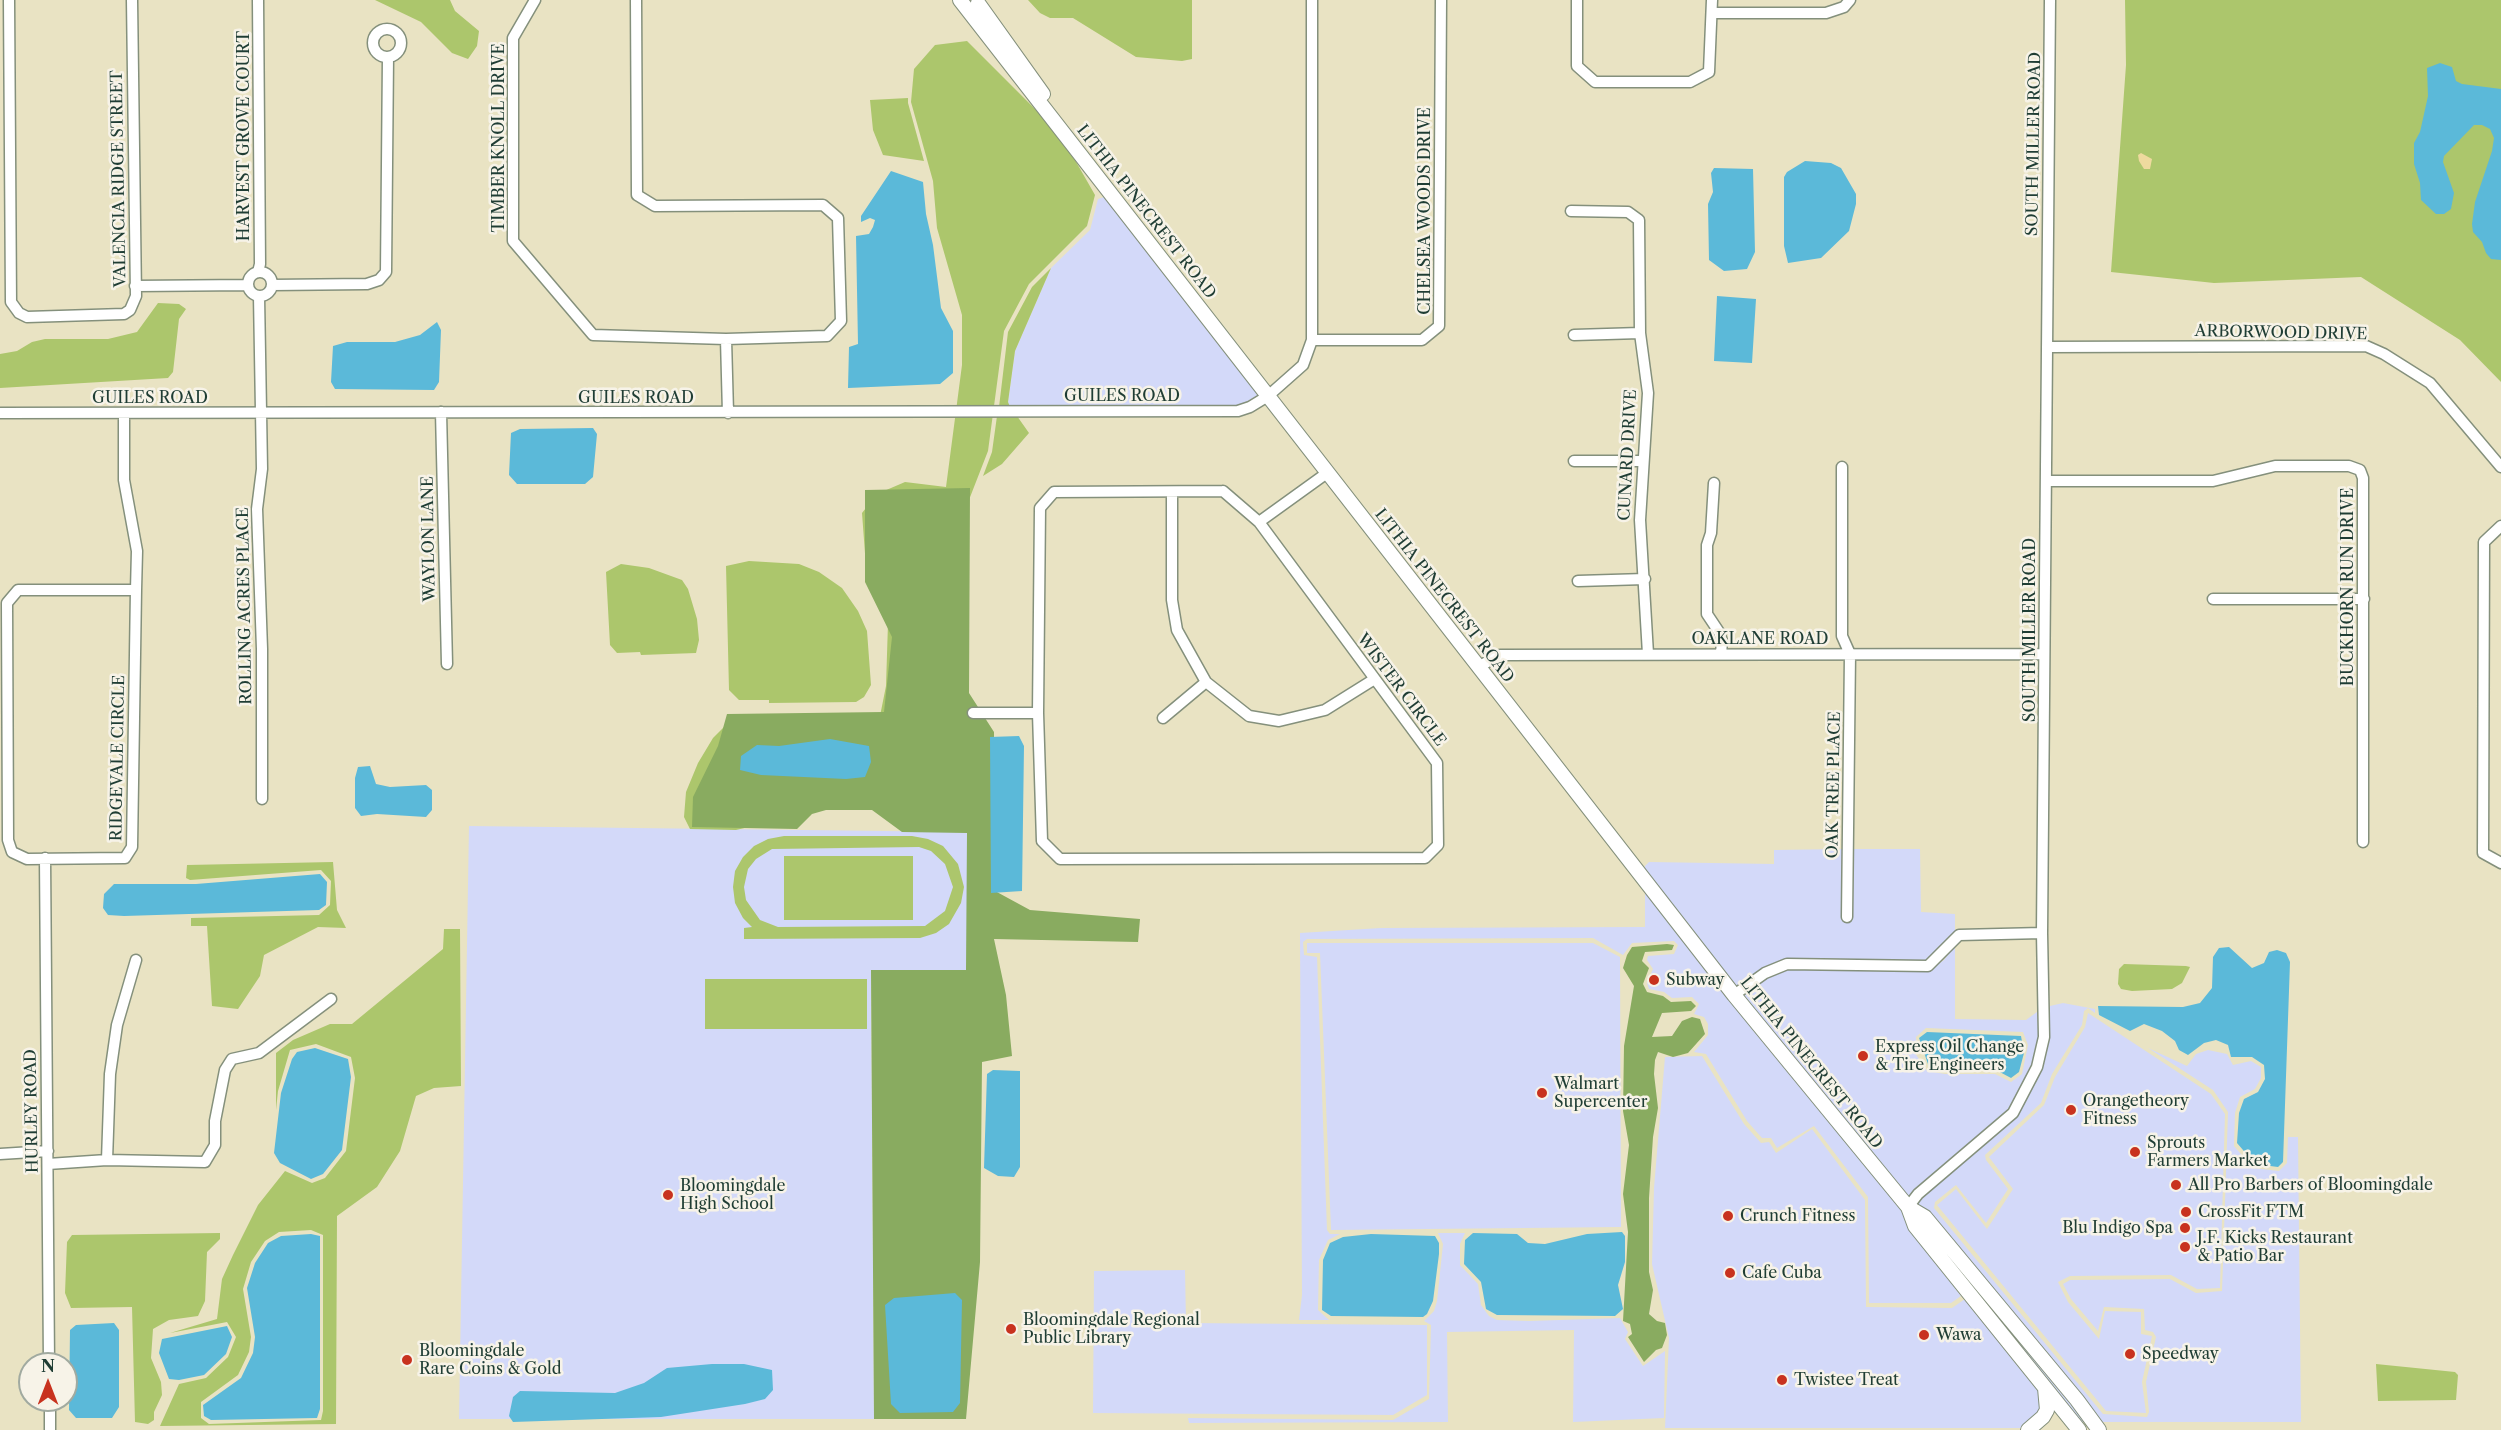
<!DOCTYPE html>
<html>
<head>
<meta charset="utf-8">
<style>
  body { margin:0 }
  #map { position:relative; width:2501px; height:1430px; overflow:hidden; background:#e9e3c3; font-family:"Libre Caslon Text",serif }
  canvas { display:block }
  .north { position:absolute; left:18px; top:1352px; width:60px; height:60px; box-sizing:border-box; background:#f7f3e8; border:2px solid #a1aaa0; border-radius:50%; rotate:0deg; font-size:16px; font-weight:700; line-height:24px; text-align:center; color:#1f3d34 }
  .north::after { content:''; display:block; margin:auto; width:21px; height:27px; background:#c8321e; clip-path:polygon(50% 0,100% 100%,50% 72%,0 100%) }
</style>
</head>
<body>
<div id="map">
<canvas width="2501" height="1430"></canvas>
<div class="north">N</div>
</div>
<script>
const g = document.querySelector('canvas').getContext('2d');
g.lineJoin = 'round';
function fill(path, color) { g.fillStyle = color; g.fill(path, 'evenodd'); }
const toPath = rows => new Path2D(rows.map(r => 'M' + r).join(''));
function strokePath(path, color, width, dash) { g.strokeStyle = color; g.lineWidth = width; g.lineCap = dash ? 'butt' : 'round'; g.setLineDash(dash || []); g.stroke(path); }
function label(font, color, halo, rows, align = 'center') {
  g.font = font + ' "Libre Caslon Text",serif'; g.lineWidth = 5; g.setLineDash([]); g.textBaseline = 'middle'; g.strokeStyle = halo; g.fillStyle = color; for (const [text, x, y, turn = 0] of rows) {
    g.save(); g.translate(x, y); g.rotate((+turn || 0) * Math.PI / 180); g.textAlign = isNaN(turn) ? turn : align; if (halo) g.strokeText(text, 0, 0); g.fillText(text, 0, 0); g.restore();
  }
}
fill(toPath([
  [1107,196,1261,394,1238,406,1010,407,1008,403,1015,351,1051,268,1090,230,1098,199],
  [469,826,967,832,967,970,871,971,874,1419,459,1419],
  [1844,849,1843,921,1851,921,1852,849,1920,849,1921,912,1955,914,1955,932,1938,952,1927,961,1787,959,1763,968,1734,989,1645,873,1645,866,1649,862,1774,864,1774,850],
  [1645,888,1903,1207,1911,1229,1961,1296,1951,1303,1869,1303,1868,1197,1814,1126,1777,1148,1771,1138,1762,1138,1747,1121,1706,1054,1694,1052,1708,1035,1708,1024,1704,1017,1694,1014,1699,1004,1692,997,1672,998,1664,992,1649,989,1647,983,1653,969,1647,960,1648,956,1674,954,1678,945,1674,941,1632,943,1623,955,1593,938,1307,939,1303,942,1304,955,1317,957,1327,1230,1330,1234,1340,1234,1328,1240,1319,1260,1318,1310,1329,1320,1299,1320,1302,1295,1300,933,1381,928,1645,927],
  [1307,943,1593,943,1620,957,1621,1227,1331,1230,1320,953,1307,953],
  [1955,945,1955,1019,2026,1020,2041,1009,2039,1036,2033,1066,2010,1109,1908,1200,1740,997,1767,978,1787,969,1928,971,1944,960],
  [1926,1028,2023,1032,2028,1045,2022,1074,2011,1082,1995,1074,1945,1074,1927,1071,1913,1050,1917,1047,1916,1037],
  [2063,1003,2095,1009,2095,1013,2088,1008,2084,1011,2082,1025,2052,1074,2041,1103,1985,1155,1986,1160,2008,1189,1986,1223,1956,1185,1935,1202,1934,1208,2103,1414,2147,1417,2149,1412,2146,1382,2156,1337,2153,1332,2145,1330,2144,1309,2104,1307,2098,1331,2071,1299,2063,1284,2070,1280,2170,1279,2196,1293,2222,1291,2228,1112,2213,1090,2148,1048,2187,1066,2196,1054,2208,1050,2227,1054,2233,1065,2251,1061,2261,1067,2261,1078,2255,1089,2240,1097,2235,1113,2234,1146,2253,1168,2279,1171,2287,1163,2288,1137,2298,1137,2301,1422,2098,1422,1915,1206,1921,1197,2017,1115,2042,1068,2048,1037,2050,1006],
  [2088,1013,2211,1094,2225,1114,2220,1288,2197,1289,2171,1275,2070,1276,2058,1282,2068,1302,2099,1339,2105,1311,2141,1312,2141,1334,2152,1336,2142,1382,2146,1413,2106,1411,1937,1205,1956,1189,1987,1229,2013,1189,1989,1157,2044,1105,2055,1077,2085,1027],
  [1702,1056,1744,1124,1761,1143,1769,1142,1776,1153,1812,1129,1865,1200,1866,1307,1952,1308,1965,1299,2043,1395,2044,1408,2027,1428,1665,1428,1669,1338,1652,1264,1654,1188,1665,1057],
  [1922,1221,2087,1422,2078,1422,1918,1223],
  [1438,1233,1465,1233,1460,1244,1460,1265,1478,1284,1481,1305,1489,1316,1497,1320,1529,1321,1620,1318,1628,1332,1625,1339,1643,1366,1665,1351,1664,1418,1573,1422,1574,1330,1447,1332,1448,1422,1189,1423,1188,1418,1393,1420,1429,1399,1431,1325,1424,1321,1434,1311,1437,1301,1443,1244],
  [1185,1270,1186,1323,1427,1325,1427,1395,1393,1415,1093,1413,1094,1271]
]), '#d3d9f9');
fill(toPath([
  [375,0,450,0,455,11,479,31,477,46,468,59,452,53,421,22],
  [1028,0,1192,0,1192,59,1182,61,1136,57,1073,18,1050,18,1040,13],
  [2125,0,2501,0,2501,382,2460,340,2361,277,2214,283,2111,272,2126,65],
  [967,41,1043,117,1075,160,1095,195,1087,226,1029,284,1004,331,988,451,851,803,736,830,690,829,684,817,686,792,698,763,713,738,729,722,880,716,886,686,888,623,866,567,862,513,877,494,905,482,946,487,962,365,962,315,937,228,933,181,911,102,914,69,935,45],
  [908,98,908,103,924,161,883,155,873,130,870,100],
  [1051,268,1015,351,1008,402,1010,407,999,407,1008,332,1032,287],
  [158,303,179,304,186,309,179,319,173,372,168,378,0,388,0,354,17,351,32,342,45,339,108,339,137,332],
  [997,416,1017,416,1029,433,1002,464,983,476,992,452],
  [749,561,799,564,819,572,842,588,858,611,867,631,871,685,864,697,856,702,769,703,769,700,739,700,729,690,726,566],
  [621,564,649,568,682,580,688,589,697,619,699,640,696,653,641,655,640,652,617,653,610,645,606,572],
  [784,836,912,836,928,839,943,846,958,864,964,887,961,903,949,924,936,933,920,938,744,939,744,928,752,927,743,918,735,903,733,887,735,871,743,857,754,846,768,839],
  [919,847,931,851,945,864,953,887,945,911,925,926,778,927,760,920,746,900,744,887,748,869,756,859,772,849],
  [784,856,913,856,913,920,784,920],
  [333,862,337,910,346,928,318,927,264,955,260,976,238,1009,212,1006,207,926,191,926,191,918,319,915,330,905,331,881,321,870,190,880,186,878,187,865],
  [444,929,460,929,461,1086,434,1088,416,1096,400,1151,377,1187,337,1216,336,1424,160,1426,179,1384,206,1378,228,1357,236,1337,227,1322,170,1333,217,1319,222,1279,233,1255,258,1205,285,1171,312,1183,325,1178,346,1151,355,1078,351,1057,316,1044,290,1050,278,1091,276,1110,276,1053,293,1040,330,1024,352,1024,443,949],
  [311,1230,323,1235,323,1411,321,1420,209,1424,201,1418,201,1402,238,1375,249,1352,251,1337,243,1289,251,1262,265,1241,279,1232],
  [2124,964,2186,966,2190,967,2182,983,2172,989,2132,991,2121,989,2118,984,2119,969],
  [705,979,867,979,867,1029,705,1029],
  [220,1233,220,1239,207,1252,205,1301,198,1316,169,1320,153,1329,151,1358,161,1382,162,1395,154,1412,154,1420,148,1424,135,1422,132,1307,71,1308,65,1293,67,1242,72,1235],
  [2376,1364,2455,1372,2458,1375,2456,1400,2378,1401]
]), '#acc66c');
fill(toPath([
  [970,488,969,693,994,732,995,891,1030,910,1140,919,1138,942,994,939,1006,995,1012,1056,982,1062,980,1262,966,1419,874,1419,871,970,966,970,967,833,902,832,872,810,826,810,812,814,797,829,692,827,693,797,718,746,727,714,884,712,892,637,865,582,865,490],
  [1667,944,1674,945,1672,950,1645,952,1642,961,1649,968,1643,984,1647,992,1663,996,1671,1002,1691,1001,1696,1006,1691,1011,1662,1013,1652,1037,1672,1036,1682,1021,1692,1017,1700,1019,1705,1034,1688,1053,1673,1057,1658,1052,1655,1060,1654,1074,1658,1108,1653,1137,1649,1198,1649,1272,1653,1290,1649,1314,1657,1321,1665,1323,1667,1335,1662,1348,1656,1350,1644,1362,1628,1337,1632,1334,1630,1324,1623,1321,1628,1232,1623,1194,1629,1145,1623,1111,1624,1046,1634,986,1623,968,1627,955,1632,947]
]), '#89ab60');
fill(toPath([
  [2141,153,2152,159,2150,169,2144,169,2139,161,2138,155]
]), '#eeda9e');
fill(toPath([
  [2440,63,2452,67,2456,81,2462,84,2501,89,2501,260,2491,259,2486,253,2482,242,2473,232,2472,224,2475,202,2492,151,2494,138,2490,129,2482,125,2474,125,2444,156,2443,162,2454,193,2451,209,2444,214,2436,214,2421,200,2420,183,2414,164,2414,143,2420,132,2428,96,2427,68],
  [1805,161,1831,163,1841,168,1856,194,1856,204,1849,231,1821,258,1788,263,1784,246,1784,177,1787,172],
  [1714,168,1753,169,1755,252,1747,269,1724,271,1709,260,1708,204,1713,192,1711,173],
  [891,171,923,182,926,214,933,245,941,308,953,331,953,373,940,384,848,388,849,347,858,344,856,236,869,234,873,227,875,220,870,218,861,222,861,216],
  [1717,296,1756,299,1752,363,1714,361],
  [437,322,441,330,439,382,434,390,335,389,331,382,333,346,347,342,395,342,420,335],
  [593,428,597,434,593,477,585,484,517,484,509,475,511,433,520,429],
  [1019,736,1024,746,1022,891,991,893,990,737],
  [830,739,869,746,871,762,865,777,846,779,761,775,740,770,741,756,757,745,779,746],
  [370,766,376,784,390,787,426,785,432,790,432,810,426,817,377,814,361,816,355,808,355,778,358,767],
  [320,874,327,882,326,905,319,910,124,916,108,915,103,908,104,894,114,884,196,884],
  [2229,947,2252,968,2264,963,2269,952,2277,950,2286,953,2290,962,2283,1162,2278,1167,2255,1164,2237,1143,2239,1113,2244,1099,2258,1092,2265,1079,2264,1065,2252,1057,2231,1057,2228,1045,2216,1040,2204,1043,2188,1055,2179,1050,2175,1041,2162,1031,2144,1024,2130,1031,2099,1015,2098,1006,2183,1007,2200,1003,2212,988,2213,957,2219,948],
  [1927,1032,2021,1036,2024,1053,2019,1072,2011,1078,1996,1070,1929,1067,1919,1038],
  [315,1048,348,1059,351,1077,342,1150,323,1174,311,1179,280,1163,274,1153,281,1093,292,1059,297,1052],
  [993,1070,1020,1071,1020,1167,1014,1177,998,1176,984,1168,987,1074],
  [1622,1232,1625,1236,1625,1262,1618,1285,1623,1309,1615,1316,1497,1315,1486,1309,1481,1282,1464,1264,1465,1240,1473,1233,1517,1234,1528,1243,1545,1244,1587,1234],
  [311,1234,320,1236,320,1409,317,1418,211,1420,204,1416,203,1405,241,1378,253,1353,255,1337,247,1288,255,1263,268,1243,281,1236],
  [1371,1234,1435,1236,1439,1243,1439,1254,1433,1301,1427,1314,1423,1317,1331,1316,1322,1310,1323,1260,1330,1243,1343,1237],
  [955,1293,962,1300,960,1403,953,1412,900,1413,891,1404,885,1305,894,1298],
  [114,1323,119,1330,119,1407,112,1418,76,1418,69,1410,70,1330,76,1325],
  [227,1326,232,1337,226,1354,204,1375,179,1380,169,1379,159,1353,162,1339],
  [712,1364,744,1364,772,1370,773,1390,765,1399,745,1404,661,1417,513,1422,509,1416,513,1397,520,1391,615,1393,644,1383,667,1368]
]), '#5bb9d9');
const minor = toPath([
  [9,0,11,302,19,313,27,317,124,314,130,310,136,296,132,0],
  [535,0,513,38,513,241,593,335,726,339,827,336,841,321,838,218,823,205,655,206,637,195,636,0],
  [1312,0,1312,340,1422,340,1439,326,1441,0],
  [1577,0,1577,66,1595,82,1690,82,1709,72,1712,0],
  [1713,13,1826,13,1844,7,1850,0],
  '373 43a14 14 0 1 1 28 0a14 14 0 1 1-28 0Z',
  [1571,211,1628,212,1639,220,1640,333,1648,393,1640,520,1648,654],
  [258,272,260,264,258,0],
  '248 284a12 12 0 1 1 24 0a12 12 0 1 1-24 0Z',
  [272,285,367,284,379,280,386,272,388,57],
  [135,286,248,285],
  [259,296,262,469,257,509,262,649,262,799],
  [1574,335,1640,333],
  [726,339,728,413],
  [2047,347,2366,346,2384,354,2430,383,2501,467],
  [441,412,447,664],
  [0,413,1238,411,1250,407,1268,396,1303,365,1312,340],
  [124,413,124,480,137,551,136,590,132,847,125,858,27,859,12,852,8,840,7,603,18,590,136,590],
  [1574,461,1643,461],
  [1842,467,1842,636,1850,654,1847,917],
  [2046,481,2213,481,2275,466,2349,466,2360,470,2363,478,2363,842],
  [1714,483,1711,533,1707,545,1707,614,1719,632,1722,641,1721,654],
  [1223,491,1259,522,1437,763,1438,845,1425,858,1060,859,1042,841,1038,713,1040,508,1054,492,1223,491],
  [1172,492,1172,600,1177,630,1206,682,1249,716,1279,721,1325,710,1373,680],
  [1259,522,1327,473],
  [2501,526,2484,542,2483,853,2501,863],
  [1578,581,1645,579],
  [2213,599,2364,599],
  [1478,667,1500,655,2044,654],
  [973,713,1038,713],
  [1163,718,1206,682],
  [45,858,49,1364],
  [1734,995,1765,973,1787,964,1928,966,1959,935,2042,933],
  [0,1154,48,1151],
  [107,1160,110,1074,117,1025,136,960],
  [48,1164,107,1160,205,1162,215,1145,215,1121,225,1070,232,1059,259,1053,331,999],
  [1908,1207,1918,1194,2013,1113,2037,1067,2044,1037,2042,933,2050,0],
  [50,1400,50,1430]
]);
const major = toPath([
  [960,0,1734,995,1908,1207,1925,1217,2077,1400,2099,1430],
  [978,3,1043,94],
  [1908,1207,1915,1226,2079,1430],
  [2028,1430,2043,1417,2047,1410,2045,1388]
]);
strokePath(minor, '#84907c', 13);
strokePath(major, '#84907c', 16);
strokePath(minor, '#fff', 10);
strokePath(major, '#fff', 14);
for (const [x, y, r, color] of [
  [1654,980,6,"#c8321e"],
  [1863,1056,6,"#c8321e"],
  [1542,1093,6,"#c8321e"],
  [2071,1110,6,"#c8321e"],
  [2135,1152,6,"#c8321e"],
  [2176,1185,6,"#c8321e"],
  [668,1195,6,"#c8321e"],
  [2186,1212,6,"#c8321e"],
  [1728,1216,6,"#c8321e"],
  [2185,1228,6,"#c8321e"],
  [2185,1247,6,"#c8321e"],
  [1730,1273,6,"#c8321e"],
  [1011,1329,6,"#c8321e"],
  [1924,1335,6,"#c8321e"],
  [2130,1354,6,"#c8321e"],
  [407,1360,6,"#c8321e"],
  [1782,1380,6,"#c8321e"]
]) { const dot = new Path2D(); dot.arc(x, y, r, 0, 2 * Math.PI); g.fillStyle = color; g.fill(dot); strokePath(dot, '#f7f3e8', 2); }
label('16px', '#1f3d34', '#f7f3e8', [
  ["HARVEST GROVE COURT",244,136,-90],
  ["TIMBER KNOLL DRIVE",499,138,-90],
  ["SOUTH MILLER ROAD",2034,144,-89],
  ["VALENCIA RIDGE STREET",119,179,-91],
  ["CHELSEA WOODS DRIVE",1425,211,-90],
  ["LITHIA PINECREST ROAD",1146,212,52],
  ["ARBORWOOD DRIVE",2281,333,1],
  ["GUILES ROAD",1122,396],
  ["GUILES ROAD",150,398],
  ["GUILES ROAD",636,398],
  ["CUNARD DRIVE",1628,455,-87],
  ["WAYLON LANE",429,539,-91],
  ["BUCKHORN RUN DRIVE",2348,587,-90],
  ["LITHIA PINECREST ROAD",1444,596,52],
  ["ROLLING ACRES PLACE",245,606,-91],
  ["SOUTH MILLER ROAD",2030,630,-90],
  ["OAKLANE ROAD",1760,639],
  ["WISTER CIRCLE",1401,690,53],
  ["RIDGEVALE CIRCLE",118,758,-89],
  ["OAK TREE PLACE",1834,785,-89],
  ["LITHIA PINECREST ROAD",1811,1063,51],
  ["HURLEY ROAD",32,1111,-91]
]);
label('16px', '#1f3d34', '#f7f3e8', [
  ["Subway",1666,980],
  ["Express Oil Change",1875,1047],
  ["& Tire Engineers",1875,1065],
  ["Walmart",1554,1084],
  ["Supercenter",1554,1102],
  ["Orangetheory",2083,1101],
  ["Fitness",2083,1119],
  ["Sprouts",2147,1143],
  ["Farmers Market",2147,1161],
  ["All Pro Barbers of Bloomingdale",2188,1185],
  ["Bloomingdale",680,1186],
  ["High School",680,1204],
  ["CrossFit FTM",2198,1212],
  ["Crunch Fitness",1740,1216],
  ["Blu Indigo Spa",2173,1228,"right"],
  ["J.F. Kicks Restaurant",2197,1238],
  ["& Patio Bar",2197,1256],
  ["Cafe Cuba",1742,1273],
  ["Bloomingdale Regional",1023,1320],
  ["Public Library",1023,1338],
  ["Wawa",1936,1335],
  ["Bloomingdale",419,1351],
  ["Rare Coins & Gold",419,1369],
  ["Speedway",2142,1354],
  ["Twistee Treat",1794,1380]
], 'left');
</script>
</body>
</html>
